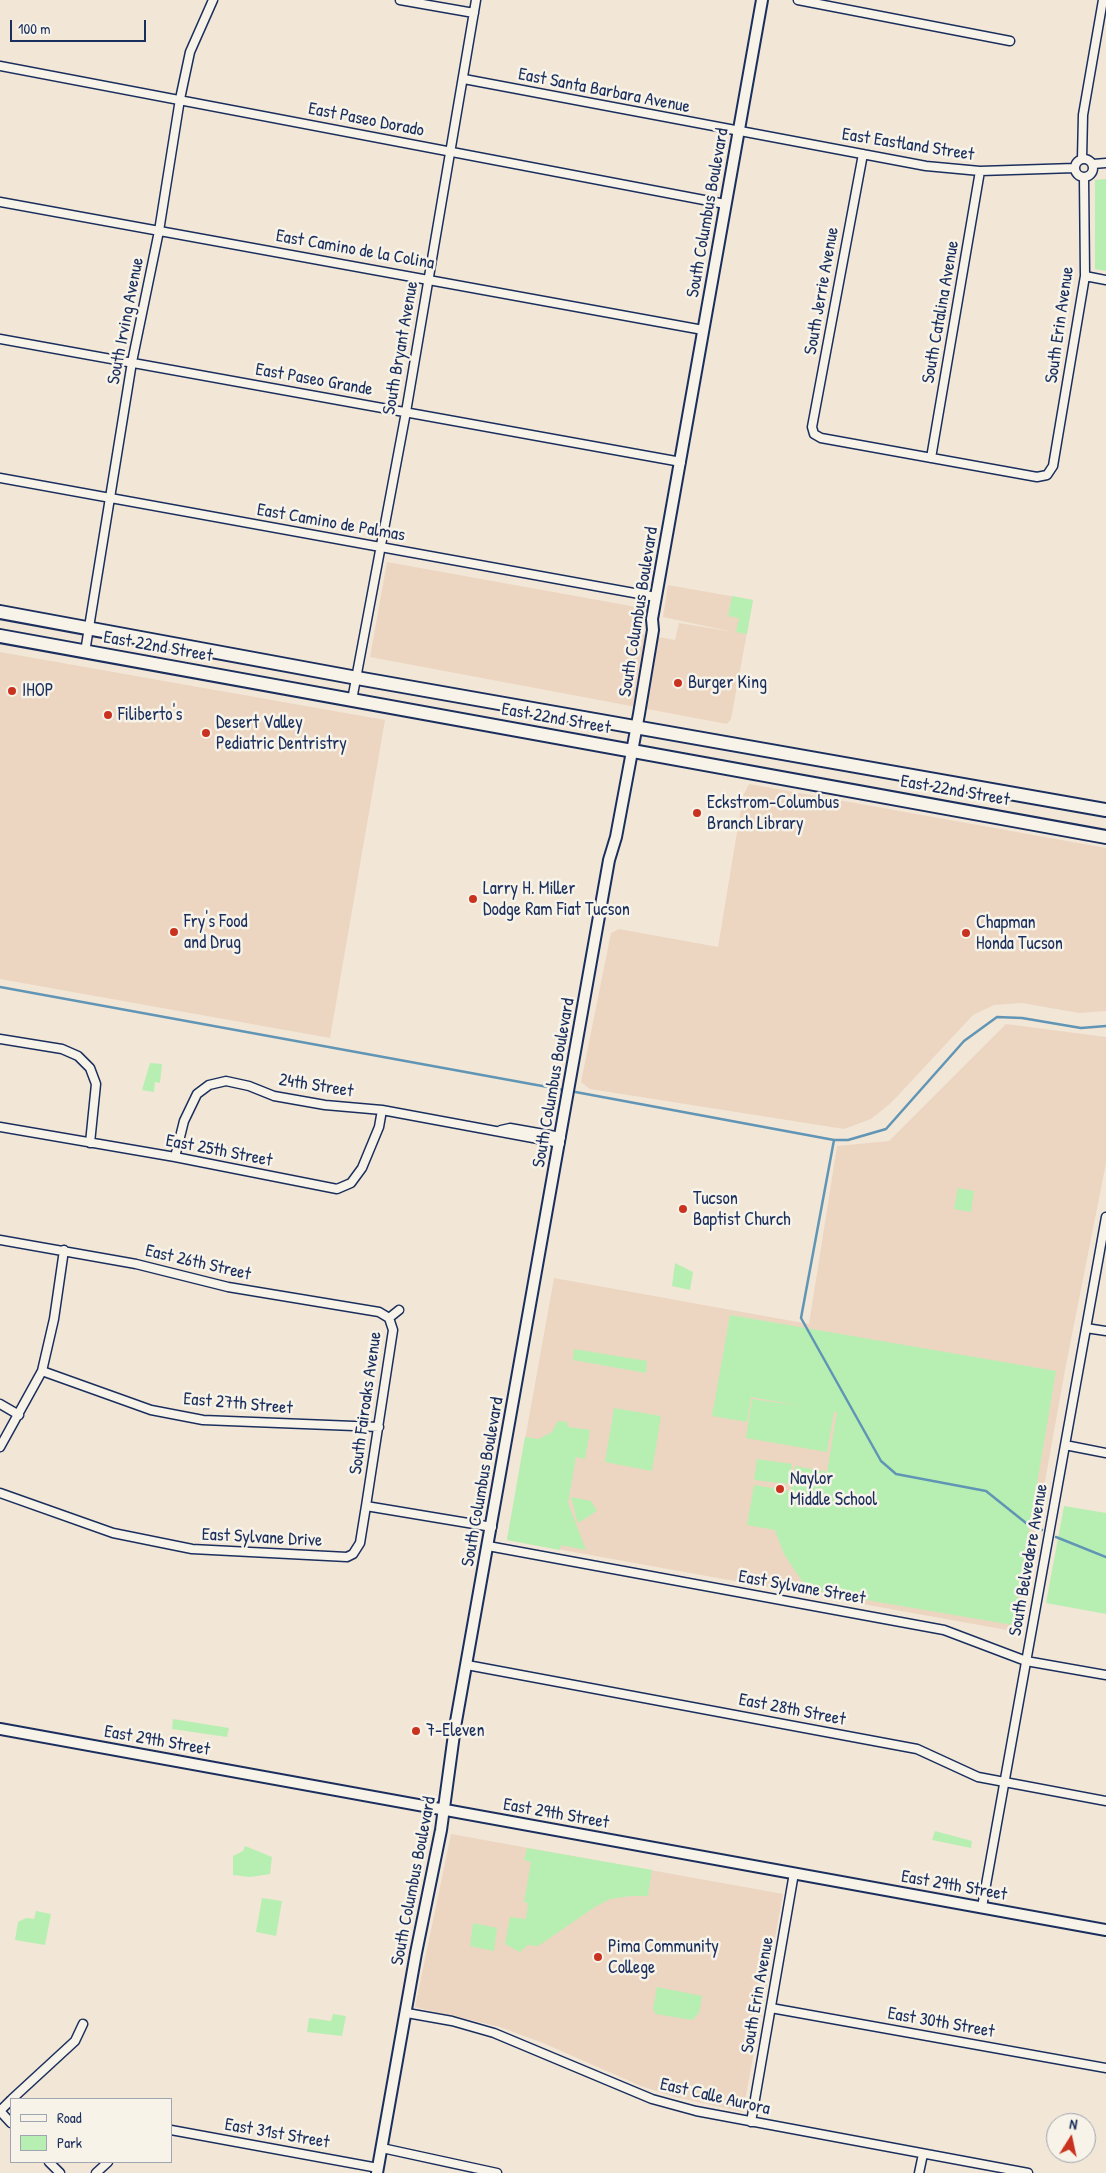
<!DOCTYPE html>
<html>
<head>
<meta charset="utf-8">
<style>
  body { margin:0 }
  #map { position:relative; width:1106px; height:2173px; overflow:hidden; background:#f2e6d6; font-family:"Patrick Hand",sans-serif }
  canvas { display:block }
  .legend { position:absolute; left:10px; top:2098px; width:162px; height:65px; box-sizing:border-box; background:#f7f3e8; border:1px solid #9fa5b1; margin:0; padding:6px 9px; list-style:none; font-size:15px; color:#1b2f5e }
  .legend li { display:flex; align-items:center; gap:10px; height:25px }
  .legend b { width:25px; border:1px solid #9fa5b1 }
  .north { position:absolute; left:1046px; top:2113px; width:50px; height:50px; box-sizing:border-box; background:#f7f3e8; border:1px solid #9fa5b1; border-radius:50%; rotate:10deg; font-size:14px; font-weight:700; line-height:20px; text-align:center; color:#1b2f5e }
  .north::after { content:''; display:block; margin:auto; width:18px; height:22px; background:#c8321e; clip-path:polygon(50% 0,100% 100%,50% 72%,0 100%) }
  .scale { position:absolute; left:10px; top:20px; width:136px; height:22px; box-sizing:border-box; border:2px solid #1b2f5e; border-top:0; padding-left:6px; font-size:15px; line-height:18px; white-space:nowrap; color:#1b2f5e; -webkit-text-stroke:4px #f7f3e8; paint-order:stroke }
</style>
</head>
<body>
<div id="map">
<canvas width="1106" height="2173"></canvas>
<ul class="legend">
<li><b style="height:6px;background:#f7f3e8"></b>Road</li>
<li><b style="height:14px;background:#b7efb2"></b>Park</li>
</ul>
<div class="north">N</div>
<div class="scale">100 m</div>
</div>
<script>
const g = document.querySelector('canvas').getContext('2d');
g.lineJoin = 'round';
function fill(path, color) { g.fillStyle = color; g.fill(path, 'evenodd'); }
const toPath = rows => new Path2D(rows.map(r => 'M' + r).join(''));
function strokePath(path, color, width, dash) { g.strokeStyle = color; g.lineWidth = width; g.lineCap = dash ? 'butt' : 'round'; g.setLineDash(dash || []); g.stroke(path); }
function label(font, color, halo, rows, align = 'center') {
  g.font = font + ' "Patrick Hand",sans-serif'; g.lineWidth = 5; g.setLineDash([]); g.textBaseline = 'middle'; g.strokeStyle = halo; g.fillStyle = color; for (const [text, x, y, turn = 0] of rows) {
    g.save(); g.translate(x, y); g.rotate((+turn || 0) * Math.PI / 180); g.textAlign = isNaN(turn) ? turn : align; if (halo) g.strokeText(text, 0, 0); g.fillText(text, 0, 0); g.restore();
  }
}
fill(toPath([
  [387,562,642,608,637,633,675,640,679,623,733,632,663,617,668,585,753,600,731,719,727,724,370,657],
  [0,652,385,720,330,1038,0,979],
  [749,784,1106,848,1106,1011,1079,1013,1022,1003,994,1005,973,1015,891,1103,871,1119,844,1129,590,1089,581,1082,611,933,619,929,718,947,743,796],
  [1006,1024,1106,1037,1106,1163,1065,1370,1018,1632,507,1540,554,1278,809,1324,837,1146,889,1141],
  [451,1834,783,1894,743,2112,675,2097,641,2086,543,2043,500,2027,415,2007]
]), '#ecd6c1');
fill(toPath([
  [1106,179,1106,271,1095,269,1095,180],
  [732,596,753,600,747,634,736,632,739,618,728,616],
  [150,1063,162,1064,160,1083,155,1082,154,1092,142,1090],
  [958,1188,974,1191,971,1212,954,1209],
  [675,1263,693,1272,690,1290,672,1286],
  [730,1315,1056,1371,1013,1625,808,1590,784,1554,775,1530,747,1525,754,1485,791,1491,795,1466,827,1472,837,1412,834,1412,827,1452,746,1438,752,1399,801,1406,751,1397,747,1422,712,1416],
  [574,1349,647,1361,646,1373,573,1360],
  [614,1408,661,1416,652,1471,605,1462],
  [558,1421,567,1422,568,1427,590,1430,585,1459,576,1457,568,1503,586,1550,561,1545,560,1550,507,1540,525,1437,539,1439,552,1432],
  [757,1459,792,1464,789,1484,754,1480],
  [571,1497,591,1501,597,1511,578,1523],
  [1064,1506,1106,1513,1106,1614,1046,1603],
  [173,1719,229,1728,227,1737,172,1729],
  [935,1831,972,1841,971,1848,932,1840],
  [245,1846,272,1857,270,1874,250,1877,233,1875,233,1856,243,1851],
  [527,1848,652,1870,648,1896,631,1896,610,1899,595,1907,538,1946,528,1945,520,1952,505,1944,510,1917,526,1919,528,1903,524,1902,531,1862,524,1860],
  [262,1898,282,1901,276,1936,256,1932],
  [36,1911,51,1914,45,1945,15,1940,18,1922,26,1918,34,1919],
  [473,1923,497,1928,494,1951,470,1946],
  [657,1987,702,1996,699,2013,692,2020,656,2014,653,2009],
  [333,2014,346,2016,342,2036,307,2032,309,2018,331,2021]
]), '#b7efb2');
strokePath(toPath([
  [0,987,564,1090],
  [570,1091,834,1140,801,1318,881,1461,896,1474,986,1491,1026,1523,1042,1530],
  [834,1140,848,1140,886,1129,964,1041,997,1017,1022,1018,1081,1028,1106,1026],
  [1056,1537,1106,1557]
]), '#6095b5', 2.5);
const minor = toPath([
  [400,0,474,13],
  [798,0,1010,41],
  [0,66,725,204],
  [464,79,926,166,980,171,1075,168],
  [863,154,812,427,814,434,821,438,1037,477,1047,475,1053,466,1085,276,1084,177],
  '1075 168a9 9 0 1 1 18 0a9 9 0 1 1-18 0Z',
  [1082,159,1083,115,1103,0],
  [1093,164,1106,163],
  [0,202,703,330],
  [1085,276,1106,280],
  [0,339,681,462],
  [931,458,980,171],
  [0,478,656,597],
  [85,652,132,362,159,231,180,99,190,52,213,0],
  [352,700,406,412,476,0],
  [0,1039,62,1049,78,1056,90,1068,96,1084,90,1143],
  [0,1127,175,1157,337,1189,351,1183,362,1168,379,1127,382,1110],
  [501,1130,510,1128,561,1137],
  [175,1157,184,1121,197,1094,209,1085,226,1081,249,1086,274,1096,325,1105,382,1110,560,1143],
  [0,1240,136,1264,228,1287,379,1312,389,1318],
  [1086,1328,1106,1331],
  [42,1371,151,1410,203,1420,379,1427],
  [0,1404,19,1415],
  [1065,1445,1106,1453],
  [0,1447,42,1371,54,1319,64,1250],
  [0,1493,113,1533,192,1549,347,1557,353,1554,360,1543,366,1506,492,1527],
  [366,1506,393,1330,389,1318,399,1310],
  [488,1546,944,1630,1026,1661,1106,1675],
  [467,1665,917,1749,978,1777,1106,1801],
  [982,1907,1106,1217],
  [771,2008,1106,2068],
  [407,2013,452,2021,494,2033,652,2099,696,2111,1028,2173],
  [12,2099,75,2041,83,2024],
  [11,2100,0,2111,11,2123],
  [751,2122,794,1873],
  [171,2130,378,2168],
  [382,2148,497,2173],
  [49,2162,60,2173],
  [96,2173,108,2162],
  [919,2173,923,2154]
]);
const tertiary = toPath([
  [0,1729,1106,1930],
  [377,2173,416,1953,441,1830,455,1727,609,860,616,837,639,714,653,630,652,619,762,0]
]);
const primary = toPath([
  [0,612,357,678,1106,810],
  [0,636,1106,837]
]);
strokePath(minor, '#1b2f5e', 11);
strokePath(tertiary, '#1b2f5e', 14);
strokePath(primary, '#1b2f5e', 16);
strokePath(minor, '#f7f3e8', 8);
strokePath(tertiary, '#f7f3e8', 10);
strokePath(primary, '#f7f3e8', 12);
for (const [x, y, r, color] of [
  [678,683,5,"#c8321e"],
  [12,691,5,"#c8321e"],
  [108,715,5,"#c8321e"],
  [206,733,5,"#c8321e"],
  [697,813,5,"#c8321e"],
  [473,899,5,"#c8321e"],
  [174,932,5,"#c8321e"],
  [966,933,5,"#c8321e"],
  [683,1209,5,"#c8321e"],
  [780,1489,5,"#c8321e"],
  [416,1731,5,"#c8321e"],
  [598,1957,5,"#c8321e"]
]) { const dot = new Path2D(); dot.arc(x, y, r, 0, 2 * Math.PI); g.fillStyle = color; g.fill(dot); strokePath(dot, '#f7f3e8', 2); }
label('18px', '#1b2f5e', '#f7f3e8', [
  ["East Santa Barbara Avenue",604,91,11],
  ["East Paseo Dorado",366,120,11],
  ["East Eastland Street",908,145,9],
  ["South Columbus Boulevard",708,213,-80],
  ["East Camino de la Colina",355,250,10],
  ["South Jerrie Avenue",822,291,-80],
  ["South Catalina Avenue",941,312,-80],
  ["South Irving Avenue",126,321,-79],
  ["South Erin Avenue",1060,325,-82],
  ["South Bryant Avenue",401,348,-80],
  ["East Paseo Grande",314,380,10],
  ["East Camino de Palmas",331,523,10],
  ["South Columbus Boulevard",639,612,-81],
  ["East 22nd Street",158,647,10],
  ["East 22nd Street",556,719,10],
  ["East 22nd Street",955,791,10],
  ["South Columbus Boulevard",554,1083,-80],
  ["24th Street",316,1086,9],
  ["East 25th Street",219,1151,11],
  ["East 26th Street",198,1263,13],
  ["South Fairoaks Avenue",366,1403,-82],
  ["East 27th Street",238,1404,5],
  ["South Columbus Boulevard",483,1482,-80],
  ["East Sylvane Drive",262,1538,3],
  ["South Belvedere Avenue",1029,1560,-80],
  ["East Sylvane Street",802,1588,10],
  ["East 28th Street",792,1710,11],
  ["East 29th Street",157,1741,10],
  ["East 29th Street",556,1814,10],
  ["South Columbus Boulevard",414,1881,-79],
  ["East 29th Street",954,1886,10],
  ["South Erin Avenue",758,1995,-80],
  ["East 30th Street",941,2023,10],
  ["East Calle Aurora",715,2097,13],
  ["East 31st Street",277,2134,10]
]);
label('18px', '#1b2f5e', '#f7f3e8', [
  ["Burger King",688,683],
  ["IHOP",22,691],
  ["Filiberto's",118,715],
  ["Desert Valley",216,723],
  ["Pediatric Dentristry",216,744],
  ["Eckstrom-Columbus",707,803],
  ["Branch Library",707,824],
  ["Larry H. Miller",483,889],
  ["Dodge Ram Fiat Tucson",483,910],
  ["Fry's Food",184,922],
  ["and Drug",184,943],
  ["Chapman",976,923],
  ["Honda Tucson",976,944],
  ["Tucson",693,1199],
  ["Baptist Church",693,1220],
  ["Naylor",790,1479],
  ["Middle School",790,1500],
  ["7-Eleven",426,1731],
  ["Pima Community",608,1947],
  ["College",608,1968]
], 'left');
</script>
</body>
</html>
